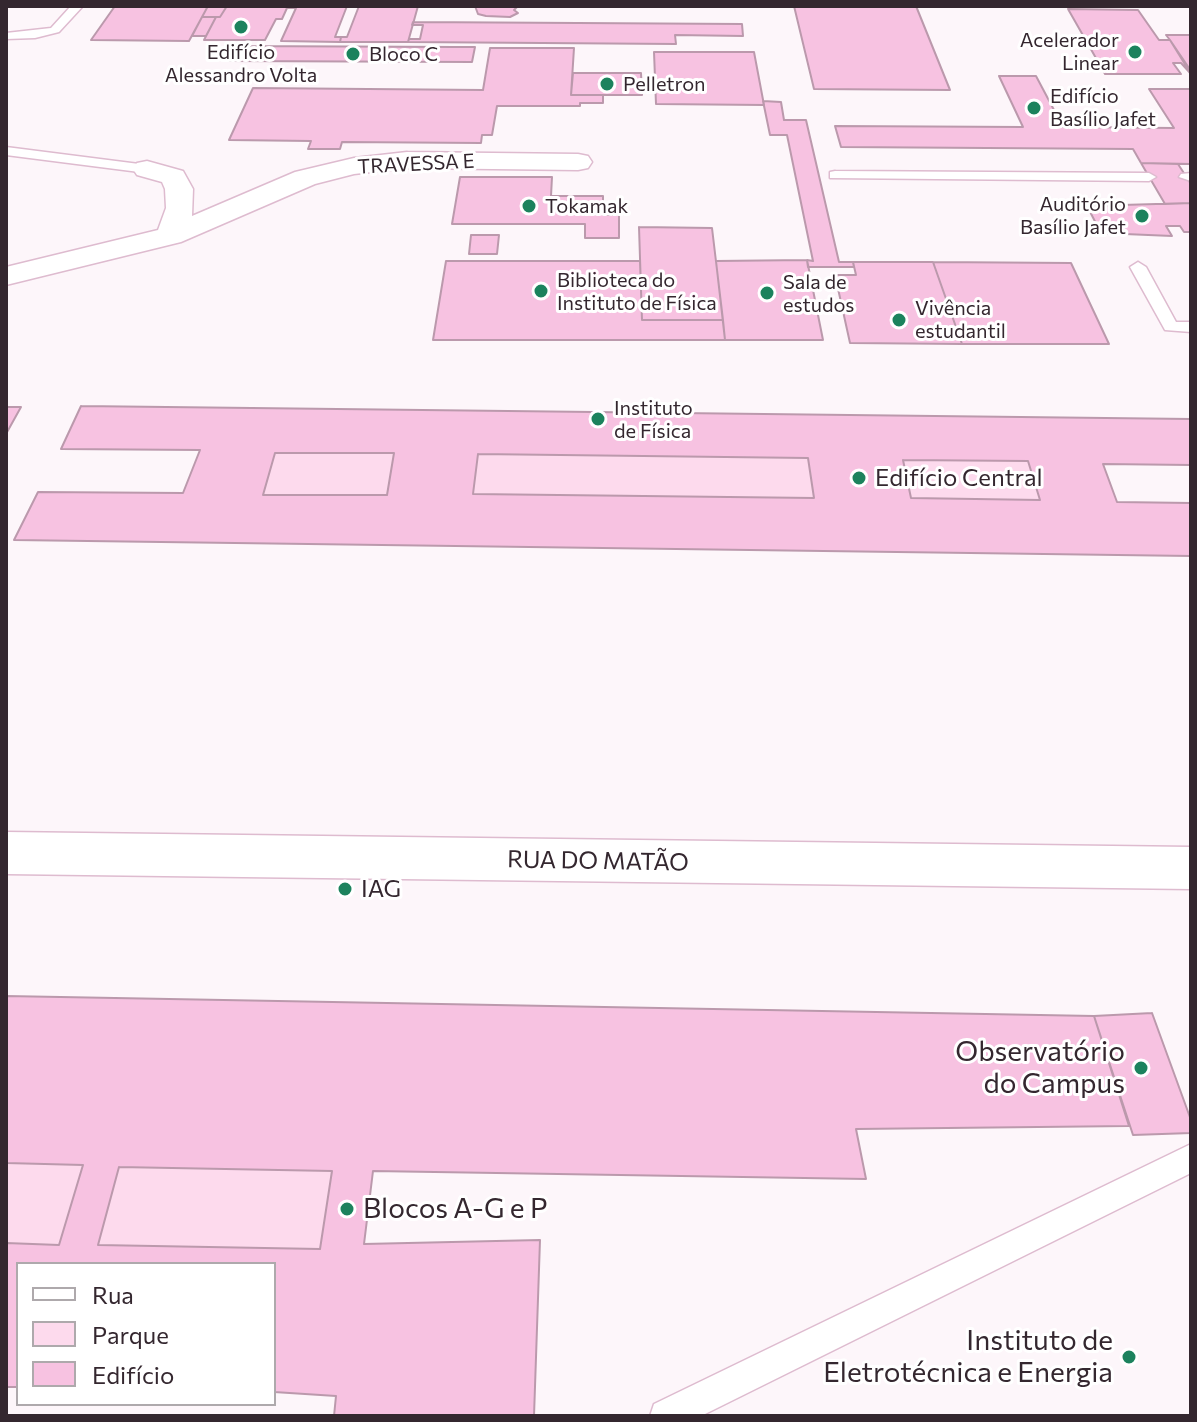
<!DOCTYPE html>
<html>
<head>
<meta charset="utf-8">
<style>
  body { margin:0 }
  #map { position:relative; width:1197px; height:1422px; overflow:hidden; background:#fdf6fa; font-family:Commissioner,sans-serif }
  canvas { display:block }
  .frame { position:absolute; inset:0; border:8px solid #34272f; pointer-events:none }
  .legend { position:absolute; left:16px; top:1262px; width:260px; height:144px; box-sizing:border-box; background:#fff; border:2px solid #aea9ac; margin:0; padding:10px 14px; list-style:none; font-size:24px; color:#34272f }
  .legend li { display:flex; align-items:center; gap:16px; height:40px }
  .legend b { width:40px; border:2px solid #aea9ac }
</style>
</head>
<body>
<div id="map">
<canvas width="1197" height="1422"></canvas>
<div class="frame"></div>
<ul class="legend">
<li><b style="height:10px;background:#fff"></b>Rua</li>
<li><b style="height:22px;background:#fddaed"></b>Parque</li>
<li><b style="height:22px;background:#f7c2e1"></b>Edifício</li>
</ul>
</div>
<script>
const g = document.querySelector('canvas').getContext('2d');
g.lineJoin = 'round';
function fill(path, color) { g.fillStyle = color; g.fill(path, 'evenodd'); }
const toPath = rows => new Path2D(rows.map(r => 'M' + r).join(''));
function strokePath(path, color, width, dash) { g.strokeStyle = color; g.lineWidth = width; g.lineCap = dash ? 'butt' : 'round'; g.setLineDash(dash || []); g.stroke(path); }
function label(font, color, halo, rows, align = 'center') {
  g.font = font + ' Commissioner,sans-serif'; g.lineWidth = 6; g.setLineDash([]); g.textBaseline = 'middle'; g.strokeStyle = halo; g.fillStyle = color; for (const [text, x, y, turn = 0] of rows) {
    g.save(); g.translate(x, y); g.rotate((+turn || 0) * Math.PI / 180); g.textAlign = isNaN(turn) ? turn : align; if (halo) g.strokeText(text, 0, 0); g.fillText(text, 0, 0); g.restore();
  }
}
fill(toPath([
  [275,453,394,453,387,495,263,495],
  [478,454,808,458,814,498,473,494],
  [903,460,1028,461,1040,500,911,498],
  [6,1163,83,1165,59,1245,6,1243],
  [119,1167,332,1171,320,1249,98,1245]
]), '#fddaed');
const building = toPath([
  [115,6,208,6,189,41,91,40,115,6],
  [208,6,227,6,220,17,202,17,208,6],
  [227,6,347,6,335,37,341,37,340,42,281,41,296,8,287,8,282,19,276,19,265,40,204,40,216,17,220,17,227,6],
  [359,6,418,6,408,42,340,42,341,37,347,37,359,6],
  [475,6,518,6,514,10,518,13,510,17,486,16,478,14,475,6],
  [794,6,916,6,950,90,814,89,794,6],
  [1068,9,1138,10,1159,40,1170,40,1191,74,1181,63,1173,63,1181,74,1105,74,1068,9],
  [202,17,216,17,206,36,192,36,202,17],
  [413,22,742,24,743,36,675,35,676,44,408,42,409,39,420,39,423,25,412,25,413,22],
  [1166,35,1191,35,1191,71,1170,40,1166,35],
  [236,46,455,47,475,47,472,62,229,61,236,46],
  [490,48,574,48,571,95,603,95,603,103,580,103,580,106,497,106,492,135,482,135,481,143,342,142,340,149,308,149,311,141,229,140,253,88,483,90,490,48],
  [654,52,754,52,764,105,656,104,654,52],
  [573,73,641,73,642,95,571,95,573,73],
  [999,76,1036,76,1063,127,1174,128,1149,89,1190,89,1191,164,1141,163,1133,149,841,147,835,126,1023,127,999,76],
  [763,101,781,102,784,120,806,120,839,262,853,262,854,267,808,267,807,260,813,261,787,135,770,135,763,101],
  [1141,163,1178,164,1191,184,1191,203,1165,204,1141,163],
  [460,177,552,177,551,196,603,196,603,215,619,215,619,238,585,238,585,224,452,224,460,177],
  [1191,203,1191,232,1184,232,1180,226,1166,226,1172,236,1101,233,1087,206,1191,203],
  [639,227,712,228,723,320,642,320,639,227],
  [471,235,499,235,497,254,469,254,471,235],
  [807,260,823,340,725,340,716,261,807,260],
  [446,261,640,261,642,320,723,320,725,340,433,340,446,261],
  [853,262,933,262,962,344,850,343,835,275,856,275,853,262],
  [933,262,1071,263,1109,344,962,344,933,262],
  [81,406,1191,419,1191,465,1103,464,1117,502,1191,503,1191,556,14,540,38,492,183,493,200,450,61,449,81,406],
  [275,453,394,453,387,495,263,495,275,453],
  [478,454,808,458,814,498,473,494,478,454],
  [903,460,1028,461,1040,500,911,498,903,460],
  [6,407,21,407,6,434,6,407],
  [6,996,1094,1016,1129,1126,856,1129,866,1179,373,1171,364,1244,540,1240,534,1416,334,1416,336,1396,274,1392,274,1264,18,1264,18,1387,6,1387,6,1243,59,1245,83,1165,6,1163,6,996],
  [119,1167,332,1171,320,1249,98,1245,119,1167],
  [1152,1013,1191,1120,1191,1133,1133,1135,1094,1016,1152,1013]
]);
fill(building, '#f7c2e1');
strokePath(building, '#bb99ac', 2);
const service = toPath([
  [71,6,83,6,59,32,35,38,6,39,6,33,51,28,71,6],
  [6,147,147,165,154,169,147,173,6,155,6,147],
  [835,171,1149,173,1156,177,1149,181,830,178,830,172,835,171],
  [1191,173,1191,181,1179,177,1181,174,1191,173],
  [1138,262,1146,267,1176,322,1191,322,1191,332,1165,330,1130,267,1138,262],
  [1191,1144,1191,1173,701,1416,650,1416,654,1404,1191,1144]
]);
const minor = toPath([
  [407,152,578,154,588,156,592,162,588,168,578,170,407,168,354,174,315,184,181,242,6,285,6,267,158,230,166,208,165,189,162,182,137,175,133,169,137,163,147,161,183,171,193,189,192,216,295,172,354,158,407,152]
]);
const tertiary = toPath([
  [6,832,1191,847,1191,889,6,874,6,832]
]);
strokePath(service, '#debbcf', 3);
strokePath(minor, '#debbcf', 3);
strokePath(tertiary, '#debbcf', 3);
fill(service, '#fff');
fill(minor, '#fff');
fill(tertiary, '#fff');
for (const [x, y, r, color] of [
  [241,27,8,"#1c825d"],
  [1135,52,8,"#1c825d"],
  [353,54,8,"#1c825d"],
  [607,84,8,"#1c825d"],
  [1034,108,8,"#1c825d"],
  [529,206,8,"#1c825d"],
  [1142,216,8,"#1c825d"],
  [541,291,8,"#1c825d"],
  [767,293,8,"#1c825d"],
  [899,320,8,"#1c825d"],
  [598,419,8,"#1c825d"],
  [859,478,8,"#1c825d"],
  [345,889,8,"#1c825d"],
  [1141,1068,8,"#1c825d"],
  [347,1209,8,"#1c825d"],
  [1129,1357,8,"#1c825d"]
]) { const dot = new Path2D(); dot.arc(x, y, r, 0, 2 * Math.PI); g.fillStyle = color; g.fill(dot); strokePath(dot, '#fff', 3); }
label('20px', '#34272f', '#fff', [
  ["Acelerador",1119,40,"right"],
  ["Linear",1119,63,"right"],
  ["Edifício",241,52,"center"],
  ["Alessandro Volta",241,75,"center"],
  ["Bloco C",369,54],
  ["Pelletron",623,84],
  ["Edifício",1050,96],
  ["Basílio Jafet",1050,119],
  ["Auditório",1126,204,"right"],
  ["Basílio Jafet",1126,227,"right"],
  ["Tokamak",545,206],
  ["Biblioteca do",557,280],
  ["Instituto de Física",557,303],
  ["Sala de",783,282],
  ["estudos",783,305],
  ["Vivência",915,308],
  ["estudantil",915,331],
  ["Instituto",614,408],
  ["de Física",614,431]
], 'left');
label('20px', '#34272f', '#fff', [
  ["TRAVESSA E",416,164,-3]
]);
label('24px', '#34272f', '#fff', [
  ["Edifício Central",875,478],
  ["IAG",361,889]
], 'left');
label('24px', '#34272f', '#fff', [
  ["RUA DO MATÃO",598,861,1]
]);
label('28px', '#34272f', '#fff', [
  ["Observatório",1125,1052],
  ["do Campus",1125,1084],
  ["Blocos A-G e P",363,1209,"left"],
  ["Instituto de",1113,1341],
  ["Eletrotécnica e Energia",1113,1373]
], 'right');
</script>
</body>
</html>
